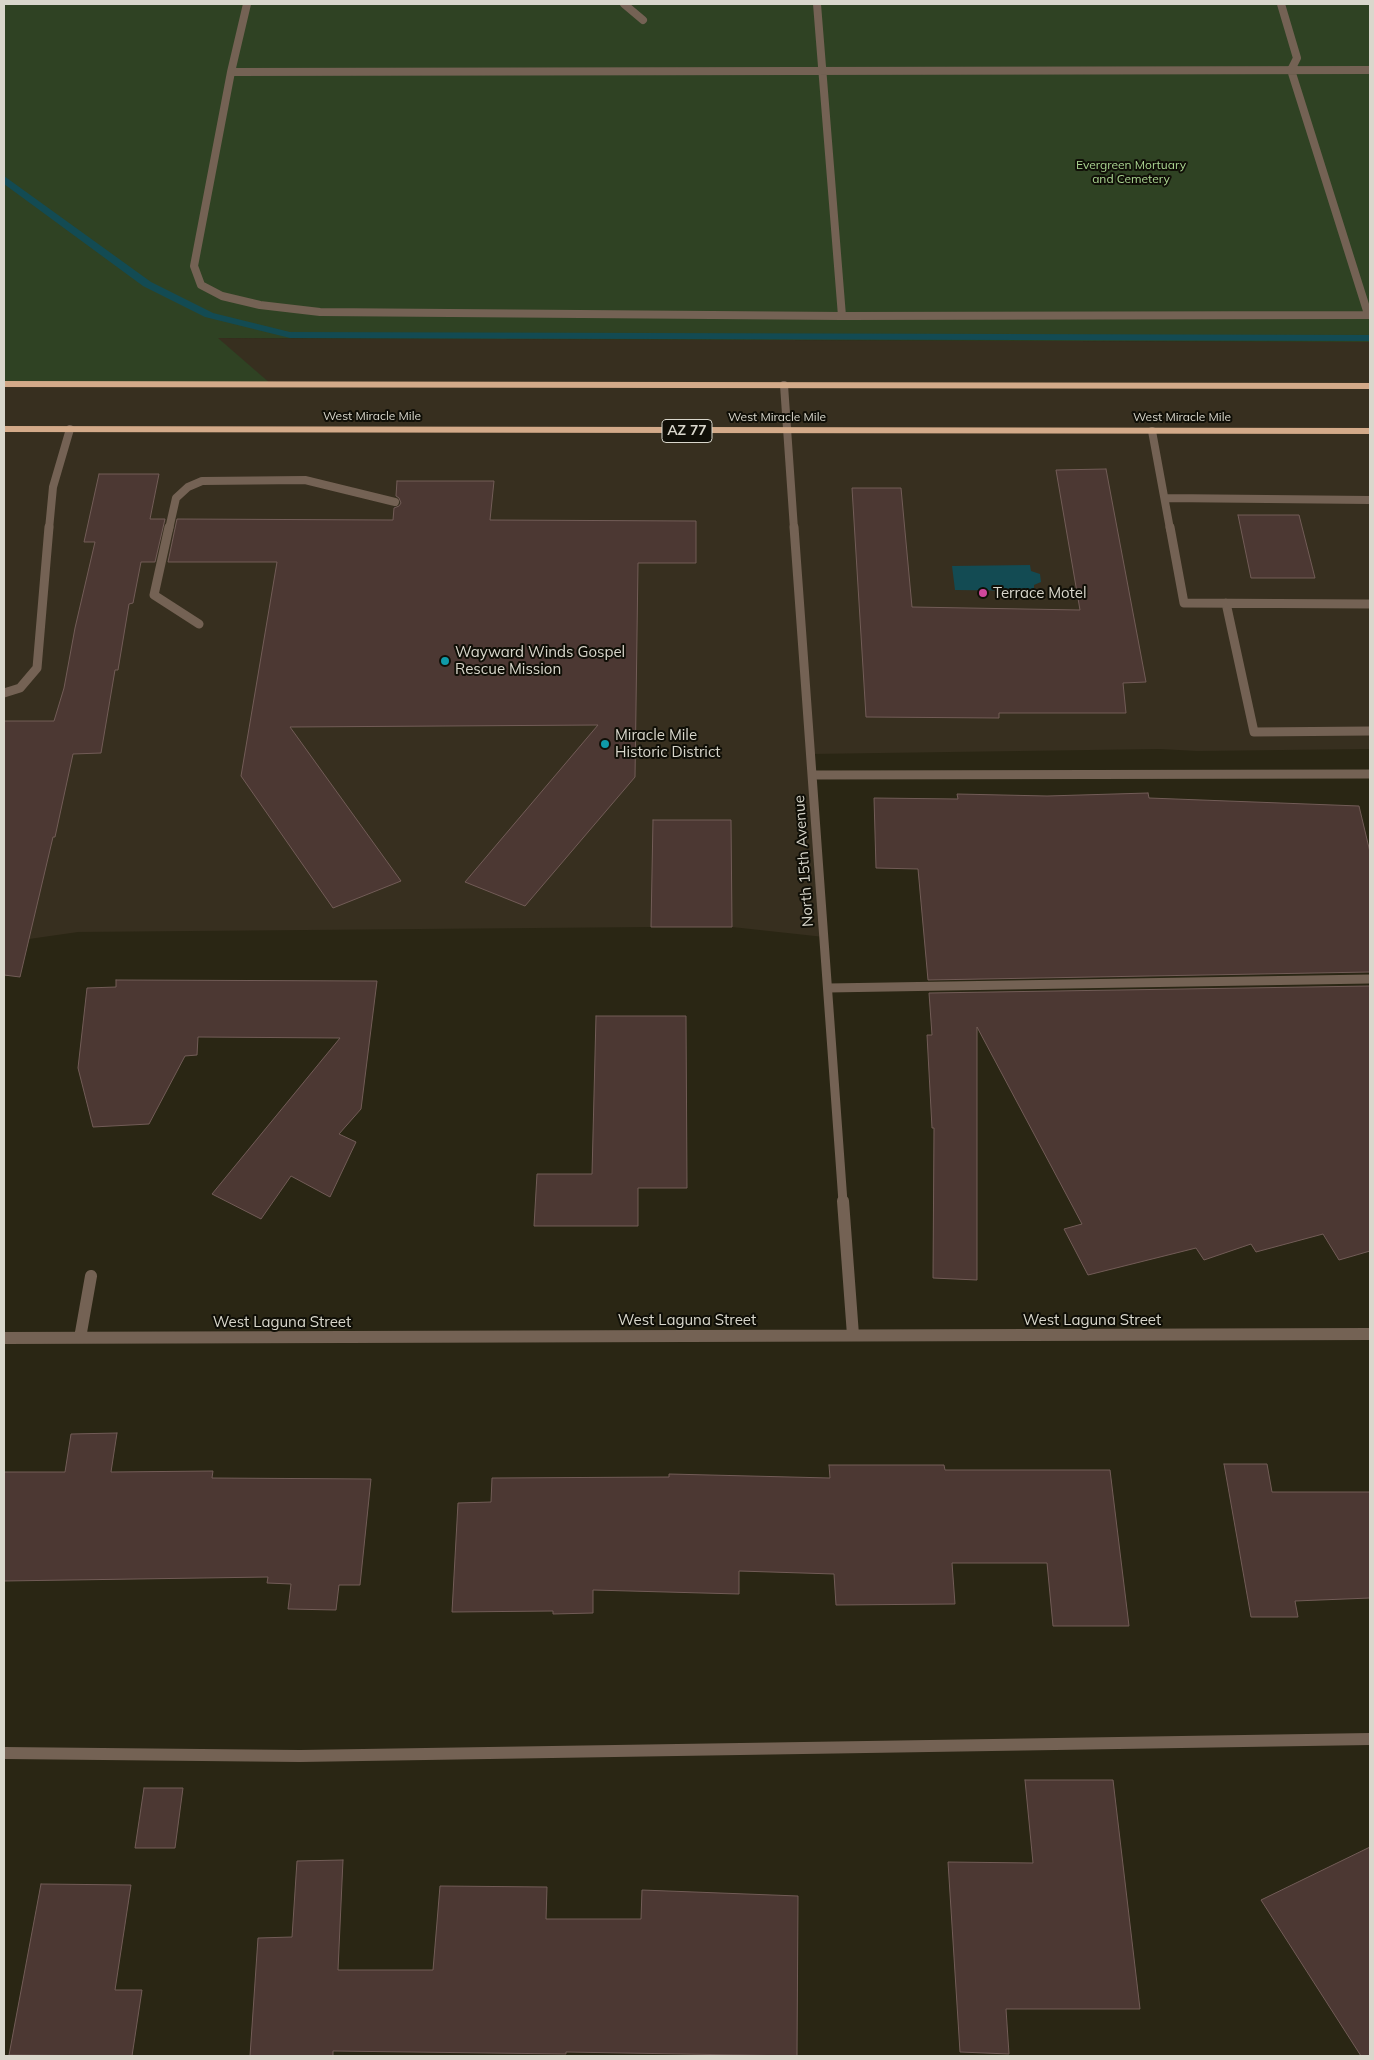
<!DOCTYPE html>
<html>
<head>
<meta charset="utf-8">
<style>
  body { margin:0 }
  #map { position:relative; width:1374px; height:2060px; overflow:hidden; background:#2a2614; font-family:Mulish,sans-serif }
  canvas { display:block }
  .frame { position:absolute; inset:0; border:5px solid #d9d7cc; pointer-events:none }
</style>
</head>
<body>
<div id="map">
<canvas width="1374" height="2060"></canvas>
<div class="frame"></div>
</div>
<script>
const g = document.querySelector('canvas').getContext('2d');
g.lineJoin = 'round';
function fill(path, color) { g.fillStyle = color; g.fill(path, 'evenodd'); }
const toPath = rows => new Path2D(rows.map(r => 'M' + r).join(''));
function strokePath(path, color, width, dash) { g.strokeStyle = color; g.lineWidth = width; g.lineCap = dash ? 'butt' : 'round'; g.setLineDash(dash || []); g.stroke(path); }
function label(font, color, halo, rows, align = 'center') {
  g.font = font + ' Mulish,sans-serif'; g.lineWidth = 4; g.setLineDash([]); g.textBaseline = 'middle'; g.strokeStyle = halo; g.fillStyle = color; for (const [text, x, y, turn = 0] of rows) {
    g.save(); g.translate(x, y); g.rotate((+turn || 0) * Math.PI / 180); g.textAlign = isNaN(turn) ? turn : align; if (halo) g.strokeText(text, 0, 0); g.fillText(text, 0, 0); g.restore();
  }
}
fill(toPath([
  [217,338,1370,342,1370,749,1197,751,1160,749,811,754,824,937,732,927,651,927,78,932,29,939,4,940,4,384,270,384]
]), '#372f1f');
fill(toPath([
  [4,4,1370,4,1370,342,218,338,271,384,4,384]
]), '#2f4223');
fill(toPath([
  [1030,565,1031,571,1040,574,1041,582,1034,585,1034,591,955,590,952,566]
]), '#134b53');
fill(toPath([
  [4,176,151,282,213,313,290,332,1370,335,1370,341,290,338,205,317,143,286,4,184,4,176]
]), '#134b53');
const building = toPath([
  [1106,469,1146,682,1123,683,1126,713,999,713,999,718,866,717,852,488,901,488,912,607,1080,610,1056,470,1106,469],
  [99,474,159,474,150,519,165,519,155,562,141,562,133,603,129,604,118,670,115,670,101,753,73,754,55,837,53,837,20,977,4,975,4,721,54,721,64,688,75,628,95,542,84,542,99,474],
  [397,481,494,481,490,520,696,521,696,563,638,563,635,777,525,906,465,882,598,725,290,727,401,881,333,908,241,776,277,562,168,562,177,519,393,520,394,508,399,506,401,503,399,498,396,496,397,481],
  [1238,515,1299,515,1315,578,1251,578,1238,515],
  [1148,793,1149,798,1359,806,1370,852,1370,972,928,980,918,869,876,868,874,798,958,799,957,794,1047,796,1148,793],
  [653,820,731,820,732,927,651,927,653,820],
  [116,980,377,981,361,1109,339,1134,356,1142,330,1197,291,1176,261,1219,212,1194,340,1038,198,1037,197,1055,185,1056,149,1124,93,1127,78,1068,87,988,116,987,116,980],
  [1370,986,1370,1251,1339,1260,1323,1234,1256,1252,1251,1244,1204,1260,1196,1248,1088,1275,1064,1229,1082,1224,977,1027,977,1280,933,1278,934,1128,932,1128,927,1035,932,1035,929,993,1370,986],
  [596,1016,686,1016,687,1188,638,1188,638,1226,534,1226,537,1174,592,1174,596,1016],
  [117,1433,111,1472,213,1471,212,1478,371,1479,360,1585,339,1585,336,1610,288,1609,291,1584,267,1583,268,1577,4,1581,4,1472,65,1472,71,1434,117,1433],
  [1224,1464,1267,1464,1272,1492,1370,1492,1370,1598,1295,1601,1298,1617,1251,1617,1224,1464],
  [829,1465,944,1465,945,1470,1110,1470,1129,1626,1053,1626,1047,1563,952,1563,955,1604,836,1605,834,1574,739,1571,739,1594,593,1590,593,1613,553,1614,553,1611,452,1612,458,1503,491,1502,492,1478,669,1477,669,1474,830,1478,829,1465],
  [1025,1780,1113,1780,1140,2009,1006,2009,1009,2054,960,2052,948,1862,1033,1863,1025,1780],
  [144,1788,183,1788,175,1848,135,1848,144,1788],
  [1370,1847,1370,2056,1361,2056,1261,1900,1370,1847],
  [343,1860,338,1970,433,1970,440,1886,547,1887,546,1919,641,1919,642,1890,798,1896,797,2056,566,2052,566,2054,333,2051,333,2056,250,2056,258,1938,292,1937,297,1861,343,1860],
  [41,1884,131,1885,115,1990,142,1990,132,2056,9,2055,41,1884]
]);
fill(building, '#4c3833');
strokePath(building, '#725c57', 1);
strokePath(toPath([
  [247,4,231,72,1370,70],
  [624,4,643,20],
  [817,4,842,316,1370,315],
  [1281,4,1297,58,1291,70,1368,314],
  [231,72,194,266,201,285,222,296,260,305,320,312,842,316],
  [1152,431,1170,529],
  [1165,498,1370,500],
  [49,529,53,487,70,429],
  [169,529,176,498,188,487,202,481,305,480,395,502]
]), '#746254', 8);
strokePath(toPath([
  [169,527,154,595,199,624],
  [1170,527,1184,603,1370,604],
  [1226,603,1254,732,1370,731],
  [4,693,20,688,37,668,49,527],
  [813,775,1370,774],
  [828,988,1370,979]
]), '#746254', 9);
strokePath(toPath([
  [4,1753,300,1756,1370,1739]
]), '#746254', 12);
strokePath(toPath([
  [784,385,794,529]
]), '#746254', 8);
strokePath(toPath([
  [794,527,843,1202]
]), '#746254', 9);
strokePath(toPath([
  [843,1201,853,1335],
  [4,1338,1370,1334],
  [80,1338,91,1276]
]), '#746254', 12);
fill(toPath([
  [4,381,1370,383,1370,389,4,387,4,381],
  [4,426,1370,428,1370,434,4,432,4,426]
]), '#d3aa89');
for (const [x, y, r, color] of [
  [983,593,5,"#d1479c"],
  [445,661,5,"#0f9aa8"],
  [605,744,5,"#0f9aa8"]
]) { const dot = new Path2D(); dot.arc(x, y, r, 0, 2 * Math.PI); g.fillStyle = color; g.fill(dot); strokePath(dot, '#100f07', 2); }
label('12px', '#abd592', '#100f07', [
  ["Evergreen Mortuary",1131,165],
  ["and Cemetery",1131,179]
]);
label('12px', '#d9d7cc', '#100f07', [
  ["West Miracle Mile",372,416],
  ["West Miracle Mile",777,417],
  ["West Miracle Mile",1182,417]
]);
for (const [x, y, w] of [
  [687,431,50]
]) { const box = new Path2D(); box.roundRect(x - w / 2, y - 11.5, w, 23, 4); g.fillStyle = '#100f07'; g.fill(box); strokePath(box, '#d9d7cc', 1); }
label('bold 14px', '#d9d7cc', null, [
  ["AZ 77",687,431]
]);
label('15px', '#d9d7cc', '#100f07', [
  ["Terrace Motel",993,593],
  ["Wayward Winds Gospel",455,652],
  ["Rescue Mission",455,669],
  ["Miracle Mile",615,735],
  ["Historic District",615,752]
], 'left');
label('15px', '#d9d7cc', '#100f07', [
  ["North 15th Avenue",804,861,-94],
  ["West Laguna Street",687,1320],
  ["West Laguna Street",1092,1320],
  ["West Laguna Street",282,1322]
]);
</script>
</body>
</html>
